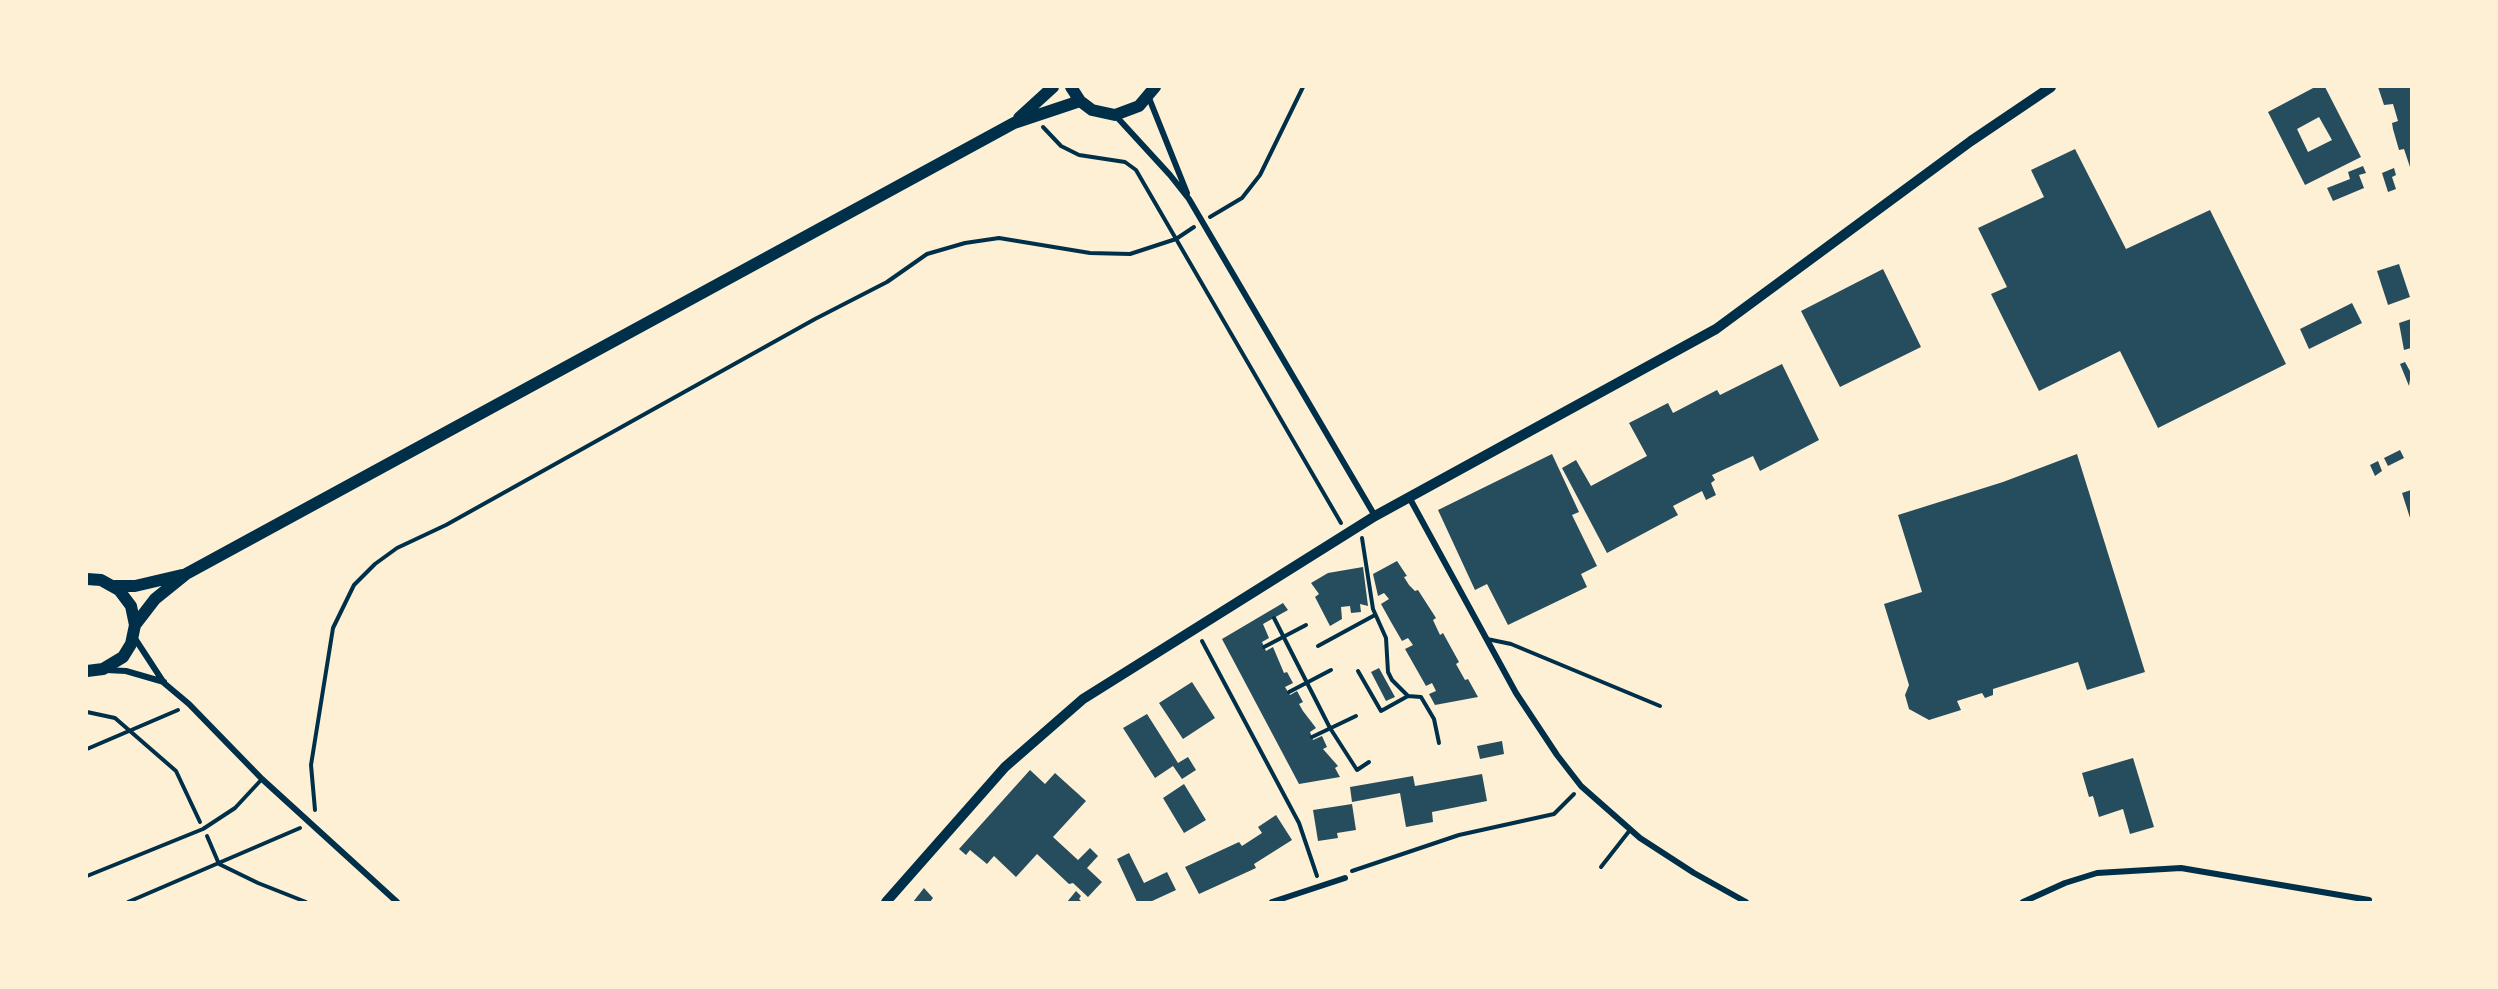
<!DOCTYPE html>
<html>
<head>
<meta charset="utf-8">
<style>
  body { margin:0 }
  #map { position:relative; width:2498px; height:989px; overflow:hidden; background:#fdf0d5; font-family:"Varela Round",sans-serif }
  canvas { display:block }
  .frame { position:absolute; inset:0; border:88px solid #fdf0d5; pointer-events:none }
</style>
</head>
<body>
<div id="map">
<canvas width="2498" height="989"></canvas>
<div class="frame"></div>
</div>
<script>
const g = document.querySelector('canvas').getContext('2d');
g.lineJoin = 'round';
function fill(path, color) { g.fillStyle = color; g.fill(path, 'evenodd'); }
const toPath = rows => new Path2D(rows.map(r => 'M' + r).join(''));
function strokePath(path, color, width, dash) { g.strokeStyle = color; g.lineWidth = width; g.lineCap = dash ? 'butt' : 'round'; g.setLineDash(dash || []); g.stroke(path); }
fill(toPath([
  [2315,87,2325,87,2361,157,2305,185,2268,112],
  [2319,117,2332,140,2308,152,2297,129],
  [2378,87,2411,87,2411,170,2404,149,2399,150,2393,129,2392,123,2398,121,2393,104,2384,105],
  [2075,149,2126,249,2210,210,2286,364,2158,428,2120,351,2039,391,1991,294,2007,287,1978,228,2044,197,2031,170],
  [2363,166,2366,173,2359,175,2364,188,2333,201,2327,188,2350,179,2348,172],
  [2394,168,2396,175,2392,177,2396,189,2388,192,2382,173],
  [2399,264,2410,297,2388,305,2377,271],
  [1883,269,1921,347,1840,387,1801,311],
  [2352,303,2362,323,2309,349,2300,329],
  [2411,319,2411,348,2404,350,2399,323],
  [2405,362,2411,373,2409,386,2400,364],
  [1782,364,1819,440,1760,471,1753,456,1712,475,1715,480,1711,483,1716,495,1706,500,1702,491,1673,506,1678,515,1607,553,1562,468,1576,460,1591,486,1647,456,1629,423,1668,403,1673,413,1717,390,1720,395],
  [2400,450,2404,458,2388,466,2384,458],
  [1552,454,1579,512,1572,515,1597,566,1581,574,1587,587,1508,625,1487,584,1475,590,1438,510],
  [2077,454,2145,672,2087,690,2078,662,1993,689,1993,695,1985,698,1982,693,1957,701,1961,710,1929,720,1909,709,1905,695,1909,685,1884,604,1922,592,1898,515,2003,482],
  [2378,461,2382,471,2375,476,2370,465],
  [2411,490,2411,521,2402,493],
  [1397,561,1407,576,1404,577,1409,585,1415,591,1418,590,1436,618,1433,620,1440,635,1443,633,1459,662,1456,664,1465,680,1468,679,1478,697,1435,705,1429,694,1436,691,1432,683,1426,686,1405,649,1413,645,1408,638,1402,641,1391,622,1381,604,1389,599,1384,593,1378,596,1373,574],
  [1363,567,1368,606,1360,604,1361,612,1351,613,1350,606,1341,607,1342,619,1330,626,1315,597,1319,594,1311,583,1328,573],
  [1283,603,1288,610,1263,624,1269,638,1262,642,1266,651,1273,647,1284,673,1287,672,1293,683,1285,687,1290,695,1297,691,1303,702,1299,704,1303,711,1316,728,1310,732,1313,740,1322,736,1327,747,1323,749,1338,766,1335,768,1340,777,1299,784,1222,639],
  [1379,668,1395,697,1386,701,1371,672],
  [1192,682,1215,718,1183,739,1159,703],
  [1147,714,1178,763,1188,757,1196,770,1182,779,1173,766,1155,778,1123,728],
  [1502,741,1504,754,1480,759,1477,746],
  [2133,758,2154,827,2130,834,2123,809,2099,817,2093,796,2089,797,2082,773],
  [1030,770,1045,784,1055,773,1086,801,1053,837,1078,860,1090,848,1098,856,1087,868,1102,882,1088,897,1073,883,1069,884,1037,854,1016,877,994,856,987,864,970,850,966,855,959,849],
  [1482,774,1487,801,1432,812,1433,822,1406,827,1400,793,1352,802,1350,787,1413,776,1415,786],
  [1184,784,1206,820,1184,833,1163,798],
  [1352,804,1356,830,1337,833,1338,838,1318,841,1313,810],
  [1276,815,1292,840,1254,864,1256,868,1199,894,1185,867,1239,842,1242,846,1262,833,1258,827],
  [1129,853,1144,883,1167,872,1176,890,1150,902,1137,902,1117,859],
  [924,888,933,898,930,902,913,902],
  [1076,891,1081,896,1079,899,1082,902,1067,902]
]), '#264d5e');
strokePath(toPath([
  [1043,127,1061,146,1079,155,1125,162,1136,170,1341,523],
  [1210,217,1242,198,1260,175,1303,87],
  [1362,538,1373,609,1386,638,1388,672,1392,680,1408,696,1421,697,1434,719,1439,743],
  [1274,618,1330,728,1357,770,1369,762],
  [1202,641,1299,823,1317,876],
  [1318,646,1375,615],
  [1264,647,1306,625],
  [1358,671,1381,711,1408,696],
  [1289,692,1331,670],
  [87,712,115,718,176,771,200,822],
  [1312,737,1356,716],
  [87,749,178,710],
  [315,810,311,765,333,628,354,585,375,564,397,548,446,525,815,319,887,282,927,254,965,243,999,238,1090,253,1130,254,1176,239,1194,227],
  [207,836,219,864,258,883,306,902],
  [1352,871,1459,835,1554,814,1574,794],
  [128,902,300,828]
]), '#003049', 4);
strokePath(toPath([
  [1487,639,1511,644,1660,706],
  [1601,867,1630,830],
  [87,876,203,829,235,808,262,779]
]), '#003049', 4);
strokePath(toPath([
  [1149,98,1187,193],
  [1115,115,1170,175,1189,199,1375,516],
  [1409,497,1516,693,1557,755,1581,786,1640,838,1694,873,1746,902],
  [134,637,164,683,189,704,262,779,397,902],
  [106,670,126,671,164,682],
  [1272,902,1345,878],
  [2023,902,2065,883,2097,873,2181,868,2369,900]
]), '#003049', 6);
strokePath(toPath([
  [886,902,1005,767,1083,699,1375,516,1716,329,1971,141,2051,87]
]), '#003049', 10);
strokePath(toPath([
  [1071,87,1080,101,1092,110,1115,115,1139,106,1155,87],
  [1019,118,1053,87],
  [87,579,101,580,119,590,131,606,135,625,131,644,123,657,103,669,87,671],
  [114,586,135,586,182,575],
  [135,625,155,599,186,574,1014,123,1080,101]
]), '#003049', 12);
</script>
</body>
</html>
